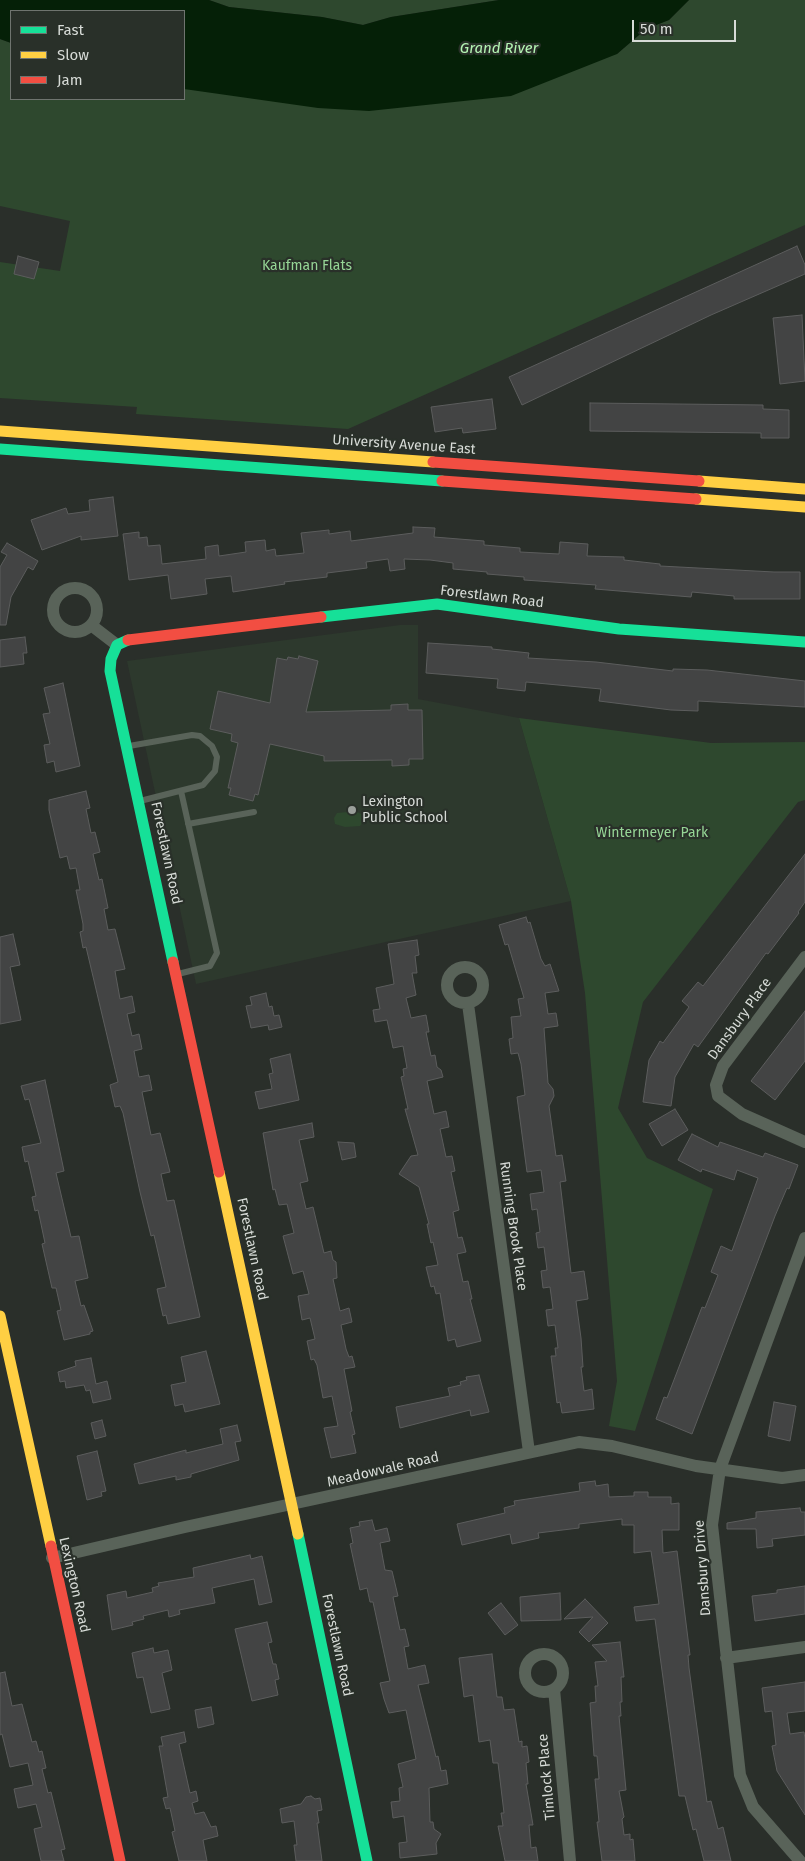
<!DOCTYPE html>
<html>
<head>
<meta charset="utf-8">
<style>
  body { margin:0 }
  #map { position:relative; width:805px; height:1861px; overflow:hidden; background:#2a2f2a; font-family:"Fira Sans",sans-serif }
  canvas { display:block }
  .legend { position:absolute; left:10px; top:10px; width:175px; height:90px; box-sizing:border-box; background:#293029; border:1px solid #6f746f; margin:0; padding:6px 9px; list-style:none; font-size:15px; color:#d7dbd7 }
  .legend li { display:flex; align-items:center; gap:10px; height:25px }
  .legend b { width:25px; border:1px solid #6f746f }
  .scale { position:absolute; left:632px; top:20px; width:104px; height:22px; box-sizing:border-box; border:2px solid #d7dbd7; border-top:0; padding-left:6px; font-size:15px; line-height:18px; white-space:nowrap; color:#d7dbd7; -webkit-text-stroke:4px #293029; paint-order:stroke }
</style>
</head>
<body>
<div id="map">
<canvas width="805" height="1861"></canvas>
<ul class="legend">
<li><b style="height:6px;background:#16e098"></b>Fast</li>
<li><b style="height:6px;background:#ffcf43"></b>Slow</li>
<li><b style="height:6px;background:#f24e42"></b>Jam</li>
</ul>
<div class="scale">50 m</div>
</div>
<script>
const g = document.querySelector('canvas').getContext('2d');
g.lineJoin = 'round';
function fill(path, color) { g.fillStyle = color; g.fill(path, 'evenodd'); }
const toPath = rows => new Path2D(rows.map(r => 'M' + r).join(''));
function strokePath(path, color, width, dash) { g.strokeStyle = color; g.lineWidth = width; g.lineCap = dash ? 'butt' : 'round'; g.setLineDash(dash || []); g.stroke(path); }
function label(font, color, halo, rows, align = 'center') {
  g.font = font + ' "Fira Sans",sans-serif'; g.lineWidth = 4.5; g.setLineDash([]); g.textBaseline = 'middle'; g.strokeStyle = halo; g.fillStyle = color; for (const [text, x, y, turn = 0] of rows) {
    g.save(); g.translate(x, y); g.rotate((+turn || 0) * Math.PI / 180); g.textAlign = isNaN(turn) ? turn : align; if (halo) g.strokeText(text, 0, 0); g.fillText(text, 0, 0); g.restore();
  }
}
fill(toPath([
  [400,625,418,625,418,699,519,718,571,901,196,984,127,661]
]), '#2d392d');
fill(toPath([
  [209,0,499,0,391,17,363,25,322,17,229,7],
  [689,0,805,0,805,225,348,429,136,414,137,407,0,398,0,262,60,271,70,221,0,206,0,39,11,43,11,99,184,99,184,88,617,54,646,29,669,20],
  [519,718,711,743,805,742,805,800,798,802,643,1002,618,1108,647,1158,713,1189,635,1431,609,1426,617,1381,585,993,571,901],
  [348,812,357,812,363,815,363,822,360,826,345,827,335,824,334,818,337,813]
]), '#2e482e');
fill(toPath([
  [0,0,209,0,229,7,322,17,363,25,391,17,499,0,689,0,669,20,646,29,617,54,511,96,369,111,318,108,184,89,184,11,11,11,11,43,0,39]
]), '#052007');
const building = toPath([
  [797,246,805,265,805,274,711,315,522,405,509,377,797,246],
  [18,256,39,262,34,279,14,274,18,256],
  [802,315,805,381,780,384,773,318,802,315],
  [492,399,496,429,463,433,462,428,435,432,431,407,492,399],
  [590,403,763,405,763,409,789,410,789,438,761,438,761,433,590,431,590,403],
  [113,497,118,536,81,540,81,536,42,550,31,520,66,508,68,514,90,511,89,500,113,497],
  [413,527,435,528,434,537,484,541,484,545,520,548,520,552,559,554,560,542,588,544,587,556,624,557,624,560,660,564,660,566,774,572,800,572,800,599,734,599,734,596,692,592,691,597,595,589,596,585,524,580,524,577,487,574,487,572,453,569,453,563,430,560,404,559,405,569,390,571,388,559,366,562,367,568,327,573,327,577,284,582,285,584,233,592,231,576,205,579,207,594,171,599,168,575,129,580,123,534,139,532,139,538,147,537,148,546,160,545,162,564,206,559,205,547,218,545,219,556,246,552,245,542,265,540,266,551,275,549,276,556,304,553,301,533,329,530,329,534,350,531,351,541,413,533,413,527],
  [7,543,38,561,33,570,28,567,11,597,6,625,0,625,0,567,7,555,1,552,7,543],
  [25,637,27,653,23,653,24,664,0,667,0,640,25,637],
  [428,643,492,647,492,649,529,653,528,658,596,662,673,671,673,669,707,670,805,681,805,707,698,701,698,711,671,710,599,701,601,689,526,682,525,691,497,688,498,679,426,673,428,643],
  [299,656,318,661,306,712,391,710,391,705,408,704,408,710,422,710,423,759,409,759,409,765,392,766,392,760,324,761,324,756,270,744,258,795,255,794,253,801,229,795,231,788,228,788,238,743,231,741,232,734,210,729,218,691,270,703,277,658,287,660,288,657,298,659,299,656],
  [63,683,80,766,56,772,54,761,47,763,44,745,50,744,43,714,50,713,44,688,63,683],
  [86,791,90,808,86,809,91,833,95,832,100,852,93,854,99,880,102,879,108,908,104,909,108,930,115,929,125,969,115,971,120,999,132,996,135,1012,127,1014,132,1036,139,1034,142,1049,134,1051,139,1077,149,1075,152,1090,142,1092,151,1135,160,1133,170,1172,161,1174,167,1201,174,1200,200,1317,168,1324,166,1315,163,1316,157,1289,166,1287,154,1235,151,1236,140,1192,123,1113,120,1106,115,1107,110,1085,118,1082,86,947,83,948,80,932,83,931,83,924,76,890,80,890,76,868,70,869,67,856,60,858,49,810,49,800,86,791],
  [805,854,805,902,798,912,799,913,768,954,766,953,698,1047,694,1044,675,1077,671,1106,643,1102,649,1060,660,1041,663,1043,689,1007,682,1001,698,982,703,986,805,854],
  [526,917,528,923,530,922,541,959,545,966,550,964,559,991,545,993,548,1014,556,1013,558,1026,544,1028,548,1083,553,1089,554,1096,549,1106,556,1156,562,1155,566,1181,560,1182,571,1273,584,1271,588,1299,576,1301,581,1338,583,1367,581,1367,584,1391,592,1389,594,1409,562,1413,560,1402,557,1403,551,1356,556,1356,555,1348,558,1348,555,1325,548,1326,546,1310,553,1309,550,1287,543,1288,541,1271,547,1270,544,1247,538,1248,536,1233,540,1232,537,1209,532,1210,530,1194,544,1192,541,1170,527,1172,517,1097,525,1095,521,1064,518,1053,511,1054,509,1039,513,1038,511,1017,521,1016,518,999,524,998,508,944,505,945,499,925,526,917],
  [13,934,20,965,10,967,21,1020,0,1024,0,937,13,934],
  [417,940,419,955,415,956,417,973,412,973,416,995,406,998,411,1018,426,1015,429,1032,426,1032,431,1056,435,1055,437,1067,441,1070,443,1077,427,1081,434,1114,446,1111,449,1127,440,1129,446,1157,452,1156,455,1171,451,1172,459,1210,453,1212,458,1238,462,1237,466,1252,457,1254,463,1282,468,1281,472,1299,470,1299,481,1341,457,1347,455,1339,448,1341,440,1293,436,1294,434,1286,431,1287,426,1267,438,1265,433,1242,431,1243,427,1224,429,1224,419,1187,399,1174,411,1156,418,1155,405,1109,408,1109,401,1077,404,1076,403,1069,407,1068,403,1046,393,1048,387,1020,375,1022,373,1010,380,1009,376,988,394,984,388,944,417,940],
  [266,993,269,1007,272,1006,274,1016,279,1015,282,1027,269,1030,268,1025,251,1028,246,1006,252,1005,250,997,266,993],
  [805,1011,805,1061,775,1100,751,1081,805,1011],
  [290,1054,299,1100,259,1109,255,1092,272,1089,269,1074,273,1073,270,1059,290,1054],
  [45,1080,64,1171,56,1173,71,1237,79,1236,88,1278,75,1281,81,1306,84,1305,93,1331,90,1332,90,1334,64,1340,57,1311,61,1310,56,1288,52,1288,42,1244,45,1243,38,1210,35,1211,32,1197,36,1196,28,1161,25,1162,22,1147,41,1143,29,1099,25,1100,21,1086,45,1080],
  [675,1109,688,1130,662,1146,649,1124,675,1109],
  [312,1123,314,1137,299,1140,308,1181,300,1183,306,1209,313,1207,324,1253,331,1251,333,1260,336,1262,337,1278,333,1279,340,1311,349,1308,352,1322,341,1325,346,1349,349,1357,352,1356,355,1367,344,1369,352,1411,350,1412,355,1434,352,1435,356,1453,331,1458,324,1428,338,1426,332,1396,323,1398,317,1365,314,1359,311,1360,307,1341,315,1339,310,1318,302,1320,298,1296,309,1294,303,1271,293,1274,283,1236,294,1233,287,1204,279,1205,275,1189,273,1190,263,1133,312,1123],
  [692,1134,718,1147,720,1142,763,1157,765,1153,798,1165,789,1189,787,1188,775,1216,692,1434,656,1419,664,1397,667,1398,702,1307,705,1308,718,1275,711,1272,721,1246,732,1251,758,1178,737,1170,734,1180,702,1169,701,1172,678,1160,692,1134],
  [338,1142,354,1143,356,1157,342,1160,338,1142],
  [206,1351,220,1404,185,1412,183,1404,175,1406,171,1385,186,1382,181,1357,206,1351],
  [91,1358,96,1384,107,1381,111,1399,93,1403,90,1390,86,1391,84,1385,66,1388,65,1381,60,1382,58,1372,76,1366,75,1361,91,1358],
  [479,1375,489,1412,471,1416,470,1410,400,1428,396,1407,450,1396,448,1388,461,1385,460,1382,467,1380,466,1377,479,1375],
  [774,1402,796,1406,790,1441,768,1436,774,1402],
  [102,1420,106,1436,95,1439,91,1423,102,1420],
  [237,1425,241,1441,235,1442,239,1460,191,1474,191,1477,176,1480,176,1476,139,1484,134,1464,186,1450,186,1453,223,1444,220,1429,237,1425],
  [97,1451,106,1491,101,1492,102,1496,87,1500,77,1456,97,1451],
  [595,1481,596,1486,608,1484,609,1497,634,1496,634,1492,648,1492,648,1497,671,1497,671,1504,679,1503,679,1530,662,1530,663,1553,677,1551,690,1655,688,1655,689,1668,707,1802,711,1801,718,1829,723,1827,731,1861,704,1861,696,1829,693,1830,685,1796,679,1796,655,1619,636,1621,634,1607,659,1604,651,1551,634,1553,634,1525,622,1525,622,1519,579,1524,579,1528,538,1533,539,1538,512,1544,510,1534,462,1545,457,1524,505,1513,504,1508,515,1505,514,1501,580,1491,579,1483,595,1481],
  [800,1508,801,1512,805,1512,805,1535,772,1539,773,1546,757,1548,756,1529,727,1529,727,1523,756,1518,756,1512,800,1508],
  [372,1520,375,1531,387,1528,390,1541,380,1543,385,1570,392,1571,398,1596,393,1597,400,1630,405,1629,409,1646,404,1647,408,1669,425,1665,429,1683,418,1685,436,1757,438,1756,441,1771,446,1770,448,1784,429,1788,430,1822,433,1822,434,1829,441,1834,436,1843,437,1854,400,1858,399,1843,407,1842,404,1816,393,1818,391,1802,400,1801,399,1788,403,1787,398,1764,416,1759,406,1710,389,1713,384,1699,380,1683,390,1681,373,1602,370,1602,367,1588,360,1590,350,1544,353,1543,350,1528,360,1526,359,1522,372,1520],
  [250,1555,251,1559,262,1556,272,1602,259,1605,254,1579,212,1588,215,1603,179,1610,180,1614,169,1617,168,1610,143,1616,144,1619,132,1622,133,1625,112,1630,107,1595,126,1591,127,1598,153,1592,152,1588,159,1586,158,1583,194,1577,193,1568,250,1555],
  [805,1586,805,1614,755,1621,752,1596,777,1593,777,1590,805,1586],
  [560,1593,561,1620,521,1621,520,1597,560,1593],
  [585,1599,608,1623,589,1642,579,1632,593,1617,564,1619,585,1599],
  [501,1603,518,1625,505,1635,488,1613,501,1603],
  [267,1622,272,1642,268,1643,273,1664,276,1664,279,1679,275,1680,278,1695,252,1701,235,1629,267,1622],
  [620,1642,624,1677,621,1677,622,1702,620,1702,621,1716,619,1716,626,1790,619,1791,624,1817,622,1819,624,1835,630,1834,630,1840,633,1839,635,1861,602,1861,597,1822,599,1822,595,1779,599,1779,597,1756,594,1756,590,1703,596,1702,595,1686,598,1686,595,1662,607,1661,592,1645,620,1642],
  [153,1648,154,1653,168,1650,172,1670,162,1673,170,1709,151,1713,143,1677,137,1678,132,1653,153,1648],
  [492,1654,497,1697,502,1697,504,1710,514,1709,519,1742,522,1741,522,1747,527,1746,529,1762,526,1763,528,1784,526,1784,533,1825,529,1825,531,1848,536,1847,538,1861,505,1861,498,1826,503,1826,501,1813,504,1813,498,1763,493,1763,490,1740,479,1742,473,1695,464,1697,459,1658,492,1654],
  [5,1672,12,1706,22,1704,32,1742,36,1741,39,1752,42,1751,46,1768,42,1769,48,1793,51,1792,65,1849,61,1850,64,1861,41,1861,34,1829,42,1827,36,1804,18,1808,14,1789,33,1785,28,1763,10,1767,2,1734,0,1735,0,1673,5,1672],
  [805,1682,805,1711,787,1713,790,1734,804,1732,805,1739,805,1815,777,1771,772,1746,776,1745,772,1711,765,1712,762,1688,805,1682],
  [211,1707,214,1724,198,1728,195,1710,211,1707],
  [184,1732,186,1742,179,1744,190,1793,196,1791,198,1801,192,1803,195,1814,204,1812,211,1827,216,1826,218,1836,203,1840,207,1861,179,1861,172,1832,175,1831,170,1808,166,1809,163,1798,168,1797,159,1746,163,1746,161,1737,184,1732],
  [311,1796,315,1799,320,1798,322,1810,317,1811,319,1823,317,1823,322,1861,296,1861,294,1845,297,1845,294,1821,282,1823,280,1809,301,1804,306,1797,311,1796]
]);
fill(building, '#434444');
strokePath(building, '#5c5d5d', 1);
strokePath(toPath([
  [129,746,192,735,200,736,212,746,217,757,215,771,203,785,140,801],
  [188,824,254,812],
  [178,974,210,966,217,953,181,791]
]), '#596359', 6);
strokePath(toPath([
  '53 610a22 22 0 1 1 44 0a22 22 0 1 1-44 0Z',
  [91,625,117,645],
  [805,957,723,1066,716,1085,718,1096,742,1114,805,1142],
  '447 985a18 18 0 1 1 36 0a18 18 0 1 1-36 0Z',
  [468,1004,529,1452],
  [52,1558,185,1527,579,1442,612,1446,696,1466,782,1478,805,1475],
  '525 1673a19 19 0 1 1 38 0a19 19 0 1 1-38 0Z',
  [726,1658,805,1647],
  [554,1689,570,1861],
  [800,1861,753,1807,740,1775,712,1525,720,1469,805,1238]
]), '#596359', 12);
strokePath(toPath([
  [0,449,442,481],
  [321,617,437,604,619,629,805,642],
  [128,640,117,645,111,659,110,671,173,962],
  [298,1534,367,1861]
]), '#16e098', 11);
strokePath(toPath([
  [0,431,433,462],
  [699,481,805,489],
  [696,499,805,507],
  [219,1172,298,1534],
  [0,1316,51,1546]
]), '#ffcf43', 11);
strokePath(toPath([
  [433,462,699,481],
  [442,481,696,499],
  [128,640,321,617],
  [173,962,219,1172],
  [51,1546,120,1861]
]), '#f24e42', 11);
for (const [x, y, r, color] of [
  [352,810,5,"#9a9f9a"]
]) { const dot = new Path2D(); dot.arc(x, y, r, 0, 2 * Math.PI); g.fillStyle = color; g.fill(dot); strokePath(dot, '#293029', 2); }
label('14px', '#96d596', '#293029', [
  ["Kaufman Flats",307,266],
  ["Wintermeyer Park",652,833]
]);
label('14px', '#d7dbd7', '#293029', [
  ["University Avenue East",404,445,4],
  ["Forestlawn Road",492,597,7],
  ["Forestlawn Road",166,853,78],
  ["Dansbury Place",740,1019,-54],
  ["Running Brook Place",513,1226,82],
  ["Forestlawn Road",252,1249,78],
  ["Meadowvale Road",383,1470,-13],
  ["Dansbury Drive",703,1568,-94],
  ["Lexington Road",74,1585,77],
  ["Forestlawn Road",337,1645,78],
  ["Timlock Place",547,1777,-95]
]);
label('14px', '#d7dbd7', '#293029', [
  ["Lexington",362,802],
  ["Public School",362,818]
], 'left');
label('italic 15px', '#b5f5b4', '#293029', [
  ["Grand River",499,49]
]);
</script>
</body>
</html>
